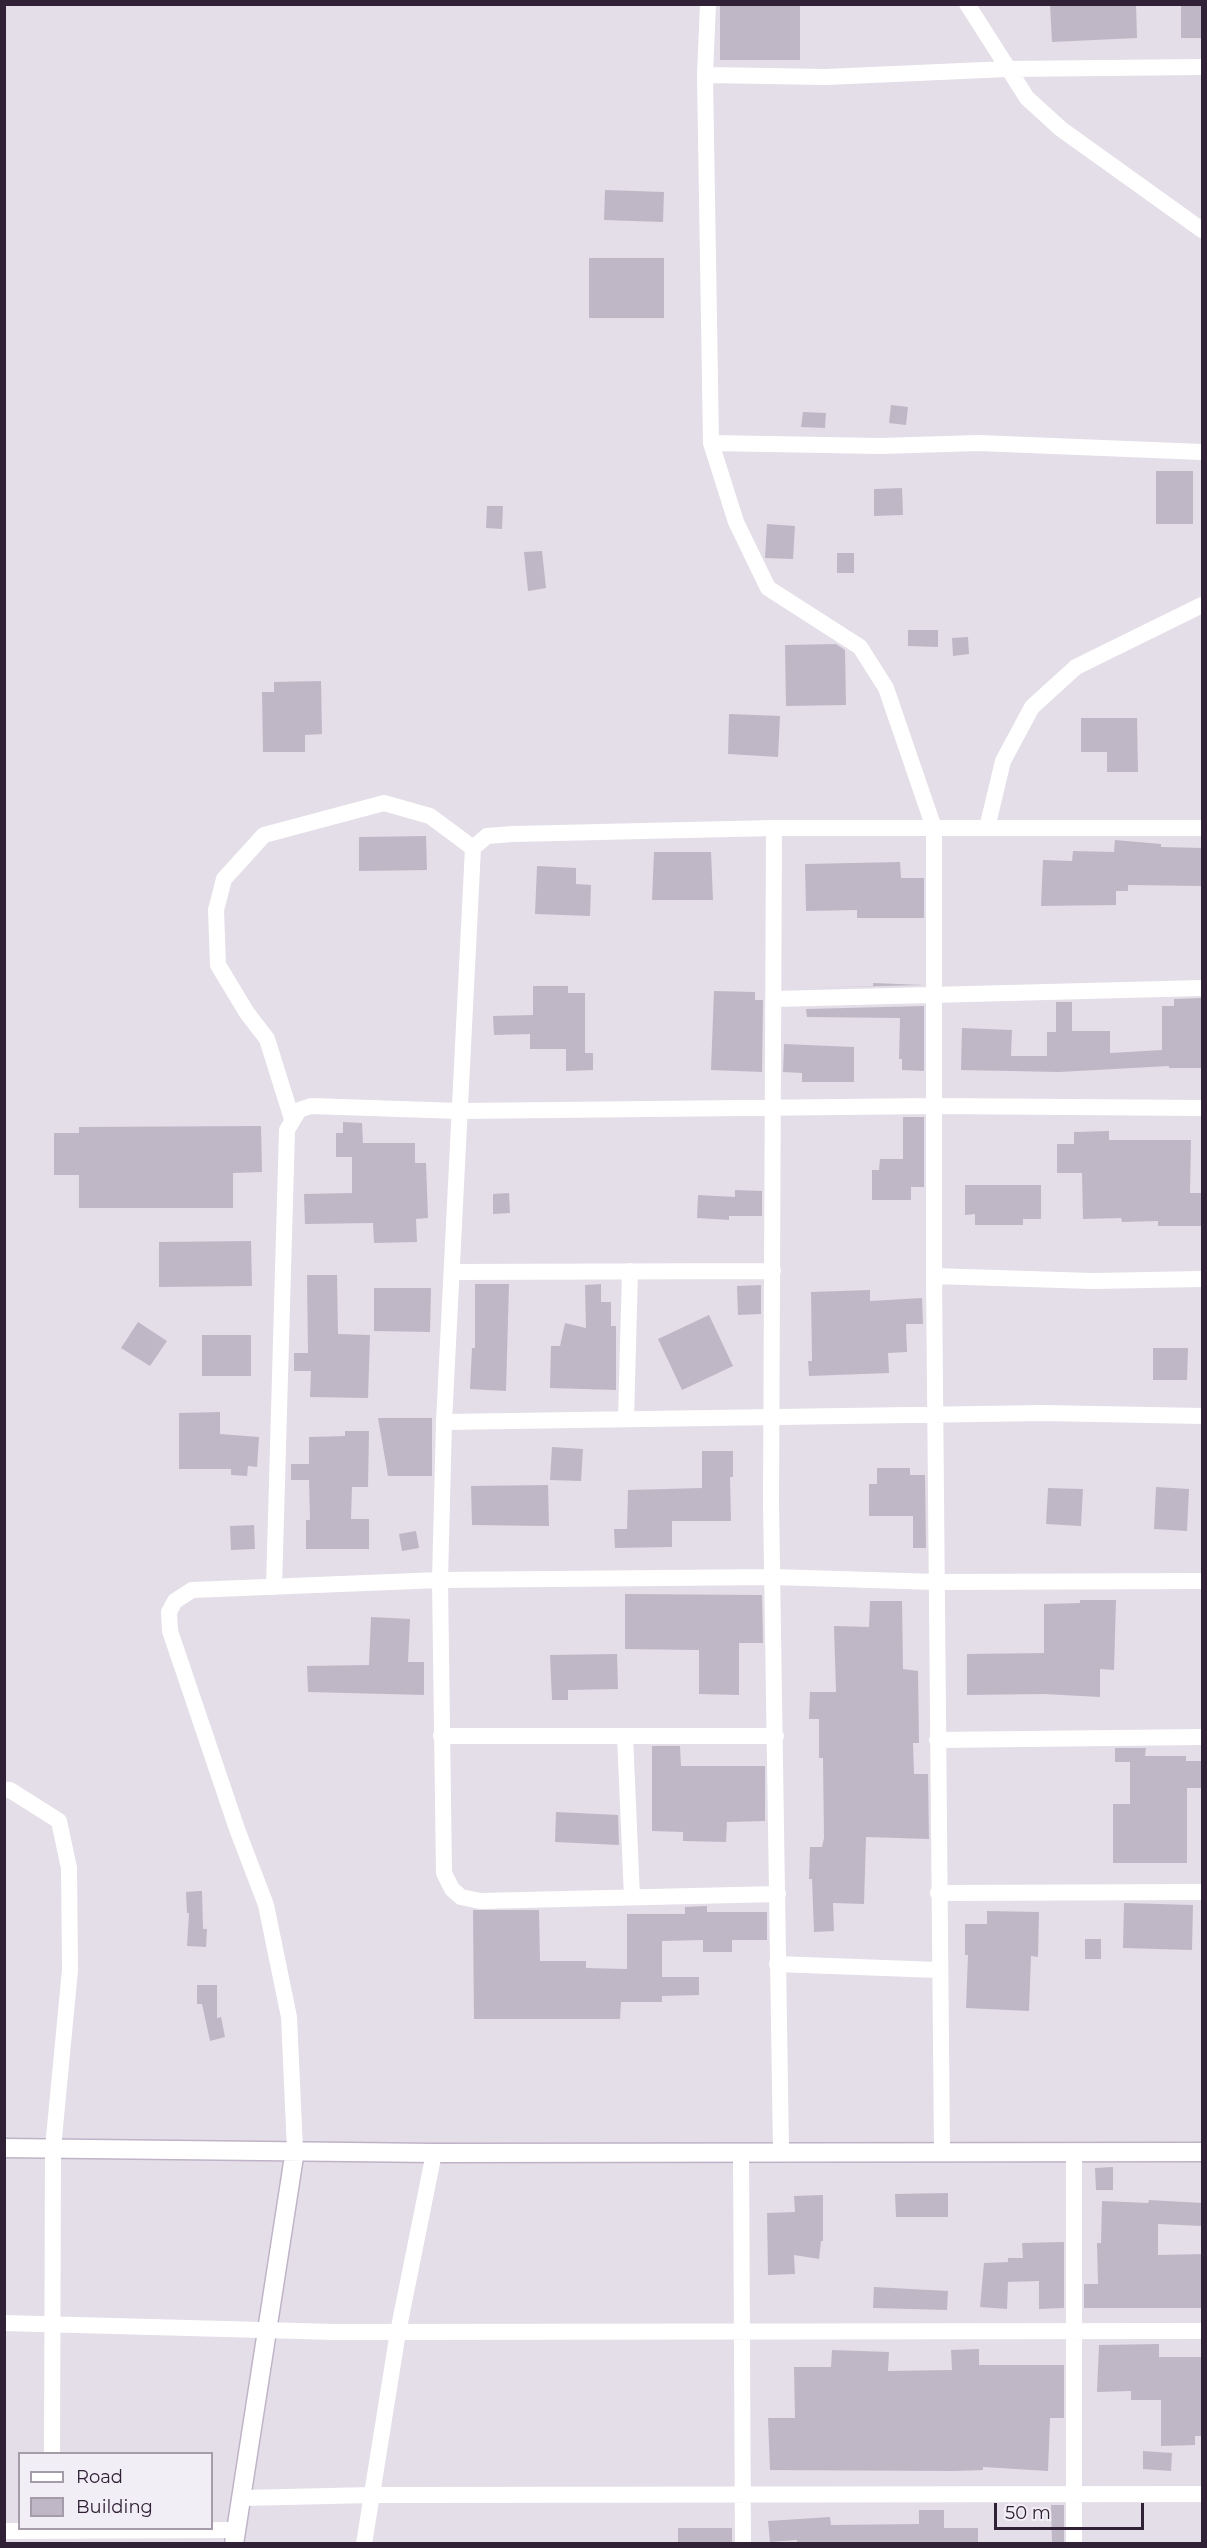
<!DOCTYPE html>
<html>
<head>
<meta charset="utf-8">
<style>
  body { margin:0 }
  #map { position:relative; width:1207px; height:2548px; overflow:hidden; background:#e4dee8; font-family:Montserrat,sans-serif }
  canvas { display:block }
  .frame { position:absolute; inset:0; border:6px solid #302136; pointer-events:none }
  .legend { position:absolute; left:18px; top:2452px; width:195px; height:78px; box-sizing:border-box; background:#f2eef5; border:2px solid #a49ca9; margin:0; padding:8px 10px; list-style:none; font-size:18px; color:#302136 }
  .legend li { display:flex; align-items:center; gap:12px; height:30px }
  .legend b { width:30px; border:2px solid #a49ca9 }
  .scale { position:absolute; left:994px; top:2503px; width:150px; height:27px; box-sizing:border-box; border:3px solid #302136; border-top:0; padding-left:8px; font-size:18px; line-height:21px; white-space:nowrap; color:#302136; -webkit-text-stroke:4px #f2eef5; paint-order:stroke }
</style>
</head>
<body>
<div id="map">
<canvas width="1207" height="2548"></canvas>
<div class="frame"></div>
<ul class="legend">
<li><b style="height:8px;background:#fff"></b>Road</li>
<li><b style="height:16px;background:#c0b7c6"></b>Building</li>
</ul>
<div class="scale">50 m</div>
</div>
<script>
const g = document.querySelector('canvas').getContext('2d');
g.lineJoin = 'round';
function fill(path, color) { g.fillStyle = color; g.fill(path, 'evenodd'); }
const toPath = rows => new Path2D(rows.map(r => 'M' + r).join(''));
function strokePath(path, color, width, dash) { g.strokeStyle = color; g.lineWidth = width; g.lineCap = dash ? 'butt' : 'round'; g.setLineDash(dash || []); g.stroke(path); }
fill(toPath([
  [720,4,800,4,800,60,720,60],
  [1050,4,1136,4,1137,38,1052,42],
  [1181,4,1203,4,1203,38,1181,38],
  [605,190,664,192,663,222,604,220],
  [589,258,664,258,664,318,589,318],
  [891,405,908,407,906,425,889,423],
  [803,412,826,413,825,428,801,427],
  [1156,471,1193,471,1193,524,1156,524],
  [902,488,903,515,874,516,874,489],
  [487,506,503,506,502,529,486,528],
  [767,524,795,526,793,559,765,558],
  [542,551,546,588,528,591,524,552],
  [837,553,854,553,854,573,837,573],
  [908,630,938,630,938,647,908,646],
  [968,637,969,654,953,656,952,638],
  [836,644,845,650,846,705,786,706,785,645],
  [321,681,322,734,305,735,305,752,263,752,262,692,274,692,274,682],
  [729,714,780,716,778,757,728,754],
  [1081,718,1137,718,1138,772,1107,772,1107,752,1081,752],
  [426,836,427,870,359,871,359,837],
  [1115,840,1161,844,1161,847,1203,848,1203,886,1128,885,1128,891,1116,891,1116,905,1041,906,1043,860,1072,861,1073,851,1114,852],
  [654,852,711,852,713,900,652,900],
  [900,862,901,878,924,878,924,918,857,918,857,910,806,911,805,864],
  [537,866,576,868,576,884,591,885,590,916,535,914],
  [873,983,924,985,806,988,873,986],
  [533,986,568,986,568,993,585,993,585,1053,593,1053,593,1070,566,1071,566,1049,530,1049,530,1034,494,1035,493,1016,533,1015],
  [714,991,755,992,755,1000,763,1000,762,1072,711,1070],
  [1203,998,1203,1068,1169,1068,1169,1066,1059,1072,961,1070,962,1028,1012,1030,1011,1056,1047,1056,1047,1032,1056,1032,1056,1002,1072,1002,1072,1031,1110,1031,1110,1053,1162,1050,1162,1006,1174,1006,1174,999],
  [924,1006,924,1071,902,1070,902,1059,899,1059,900,1018,807,1017,806,1009],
  [784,1044,854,1047,854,1082,802,1082,802,1073,783,1072],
  [903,1117,924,1117,924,1187,911,1187,911,1200,872,1200,872,1170,879,1170,880,1159,903,1159],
  [343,1122,362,1123,363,1143,415,1143,415,1163,426,1163,428,1218,416,1219,417,1242,374,1243,373,1223,305,1224,304,1194,352,1193,352,1157,336,1157,336,1133,343,1133],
  [261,1126,262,1172,233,1173,233,1208,79,1208,79,1175,54,1175,54,1133,79,1133,79,1127],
  [1109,1131,1109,1140,1191,1140,1190,1193,1203,1193,1203,1226,1158,1226,1158,1221,1122,1222,1121,1218,1083,1219,1082,1173,1057,1173,1057,1144,1074,1144,1074,1132],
  [965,1185,1041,1185,1041,1219,1023,1219,1023,1225,975,1225,975,1214,965,1215],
  [735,1190,762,1191,762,1216,729,1216,729,1220,697,1218,698,1195,735,1197],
  [509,1193,510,1213,493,1214,493,1194],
  [251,1241,252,1286,159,1287,159,1242],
  [307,1275,337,1275,338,1334,370,1335,368,1398,310,1397,311,1371,294,1371,294,1353,308,1353],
  [475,1284,509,1284,506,1391,470,1389,472,1348,475,1348],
  [601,1284,601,1302,611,1302,611,1326,616,1326,616,1390,550,1388,551,1346,560,1346,565,1323,586,1328,585,1285],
  [761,1285,761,1314,738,1315,737,1286],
  [374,1288,431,1288,430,1332,374,1331],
  [870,1290,870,1301,922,1298,923,1324,906,1324,907,1352,888,1353,889,1373,809,1376,808,1361,812,1361,811,1292],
  [709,1315,733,1366,682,1390,658,1339],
  [138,1322,167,1341,150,1366,121,1348],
  [202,1335,251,1335,251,1376,202,1376],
  [1153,1348,1188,1348,1187,1380,1153,1380],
  [220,1412,220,1434,259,1437,257,1467,248,1466,247,1476,231,1475,231,1469,179,1469,179,1413],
  [378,1418,432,1418,432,1476,388,1476],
  [345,1431,369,1431,368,1487,352,1487,351,1519,369,1519,369,1549,306,1549,306,1520,310,1520,309,1480,291,1480,291,1464,309,1464,309,1437,345,1436],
  [552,1447,583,1449,581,1481,550,1480],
  [702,1451,733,1451,733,1477,730,1477,731,1521,672,1521,672,1547,615,1548,614,1529,627,1529,628,1490,702,1488],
  [877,1468,910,1468,910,1475,925,1475,926,1548,913,1548,913,1516,869,1516,869,1484,877,1484],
  [548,1485,549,1526,472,1525,471,1486],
  [1156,1487,1189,1489,1187,1531,1154,1529],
  [1048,1488,1083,1489,1081,1526,1046,1524],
  [254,1525,255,1549,231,1550,230,1526],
  [416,1531,419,1548,402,1551,399,1534],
  [625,1594,762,1595,763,1643,739,1643,739,1695,699,1694,699,1650,625,1649],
  [1080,1600,1116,1600,1114,1670,1100,1669,1100,1697,1044,1694,967,1695,967,1654,1044,1653,1044,1604,1080,1603],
  [870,1601,902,1601,903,1669,918,1671,919,1743,913,1743,914,1774,928,1774,929,1839,866,1837,864,1904,833,1903,834,1931,814,1932,812,1879,809,1879,810,1847,822,1847,824,1838,823,1758,819,1758,819,1719,809,1719,810,1692,836,1692,834,1626,869,1627],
  [371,1617,410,1619,408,1662,424,1662,424,1695,308,1692,307,1666,369,1665],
  [617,1654,618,1689,568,1690,568,1700,552,1700,550,1655],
  [652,1746,680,1746,681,1766,765,1766,765,1821,727,1822,726,1842,683,1841,683,1832,652,1831],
  [1115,1748,1146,1748,1145,1756,1186,1756,1186,1761,1203,1761,1203,1788,1187,1788,1187,1863,1113,1863,1113,1804,1130,1804,1130,1762,1115,1762],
  [556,1812,618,1815,619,1845,555,1842],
  [199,1891,202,1891,203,1929,207,1929,206,1947,187,1946,189,1913,187,1913,186,1892],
  [1124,1903,1193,1905,1192,1950,1123,1948],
  [707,1906,707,1912,767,1912,767,1940,732,1940,732,1952,703,1952,703,1940,662,1941,662,1977,699,1977,699,1995,662,1996,662,2002,621,2002,620,2019,474,2019,473,1910,539,1910,540,1961,586,1961,586,1968,627,1969,627,1914,685,1914,685,1907],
  [987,1911,1039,1912,1038,1957,1031,1956,1029,2011,966,2008,968,1955,965,1955,965,1924,987,1924],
  [1085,1939,1101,1939,1101,1959,1085,1959],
  [197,1985,217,1985,217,2018,221,2017,225,2037,210,2041,202,2004,197,2004],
  [1113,2167,1113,2190,1096,2190,1095,2168],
  [948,2193,948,2217,896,2217,895,2194],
  [823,2195,823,2241,821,2241,819,2259,794,2255,795,2274,768,2275,767,2213,795,2212,794,2196],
  [1149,2200,1203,2203,1203,2226,1158,2224,1158,2255,1203,2254,1203,2308,1084,2308,1084,2284,1098,2284,1097,2243,1101,2243,1102,2201,1148,2203],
  [1064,2242,1064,2308,1039,2309,1039,2281,1008,2282,1007,2309,980,2307,984,2263,1008,2262,1008,2258,1023,2258,1022,2243],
  [874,2287,948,2291,947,2310,873,2308],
  [1159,2344,1159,2357,1203,2357,1203,2436,1195,2436,1195,2445,1161,2446,1161,2400,1131,2400,1131,2391,1097,2392,1099,2345],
  [979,2349,979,2365,1064,2365,1064,2418,1050,2418,1048,2471,983,2467,983,2470,954,2471,770,2470,768,2418,795,2418,794,2367,831,2367,832,2350,889,2352,888,2371,952,2370,951,2350],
  [1143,2451,1172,2453,1171,2471,1143,2469],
  [1051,2505,1064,2505,1064,2544,1052,2544],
  [919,2510,944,2510,944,2528,978,2528,978,2544,797,2544,797,2540,770,2542,768,2521,830,2517,831,2525,919,2524],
  [678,2528,732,2528,732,2544,678,2544]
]), '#c0b7c6');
const secondary = toPath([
  [4,2148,434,2153,1202,2152],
  [234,2544,295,2150]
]);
strokePath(secondary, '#bfb3c7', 21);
strokePath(toPath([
  [708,4,705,75,711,443,736,522,768,588,860,647,886,688,934,828,934,1276,942,2152],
  [967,4,1027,98,1061,129,1202,230],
  [705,75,826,77,1007,69,1202,67],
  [711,443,880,446,978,443,1202,452],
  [774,828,771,1502,781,2152],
  [987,828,1003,761,1032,707,1076,667,1202,605],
  [775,999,1202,988],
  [292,1119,267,1039,247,1013,218,965,216,910,224,879,264,835,384,803,430,816,473,848],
  [452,1272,773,1271],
  [934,1276,1092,1281,1202,1279],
  [626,1419,630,1271],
  [444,1422,1044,1413,1202,1416],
  [274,1587,287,1130,299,1110,311,1106,459,1111,935,1106,1202,1108],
  [441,1736,776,1736],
  [625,1736,632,1897],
  [937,1740,1202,1737],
  [4,1790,10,1790,59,1821,69,1868,70,1970,53,2148,52,2454],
  [938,1893,1202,1892],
  [778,1894,480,1901,461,1897,452,1889,444,1873,440,1580,444,1422,473,848,487,836,513,834,774,828,1202,828],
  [777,1964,938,1970],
  [295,2150,289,2017,266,1905,237,1829,170,1631,169,1612,175,1601,192,1590,440,1580,773,1577,937,1582,1202,1581],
  [741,2152,743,2544],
  [4,2323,335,2332,1202,2331],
  [242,2498,372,2495,1202,2494],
  [4,2531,236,2530],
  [364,2544,398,2332,434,2153],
  [1074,2544,1074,2153]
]), '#fff', 16);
strokePath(secondary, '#fff', 18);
</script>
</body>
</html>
